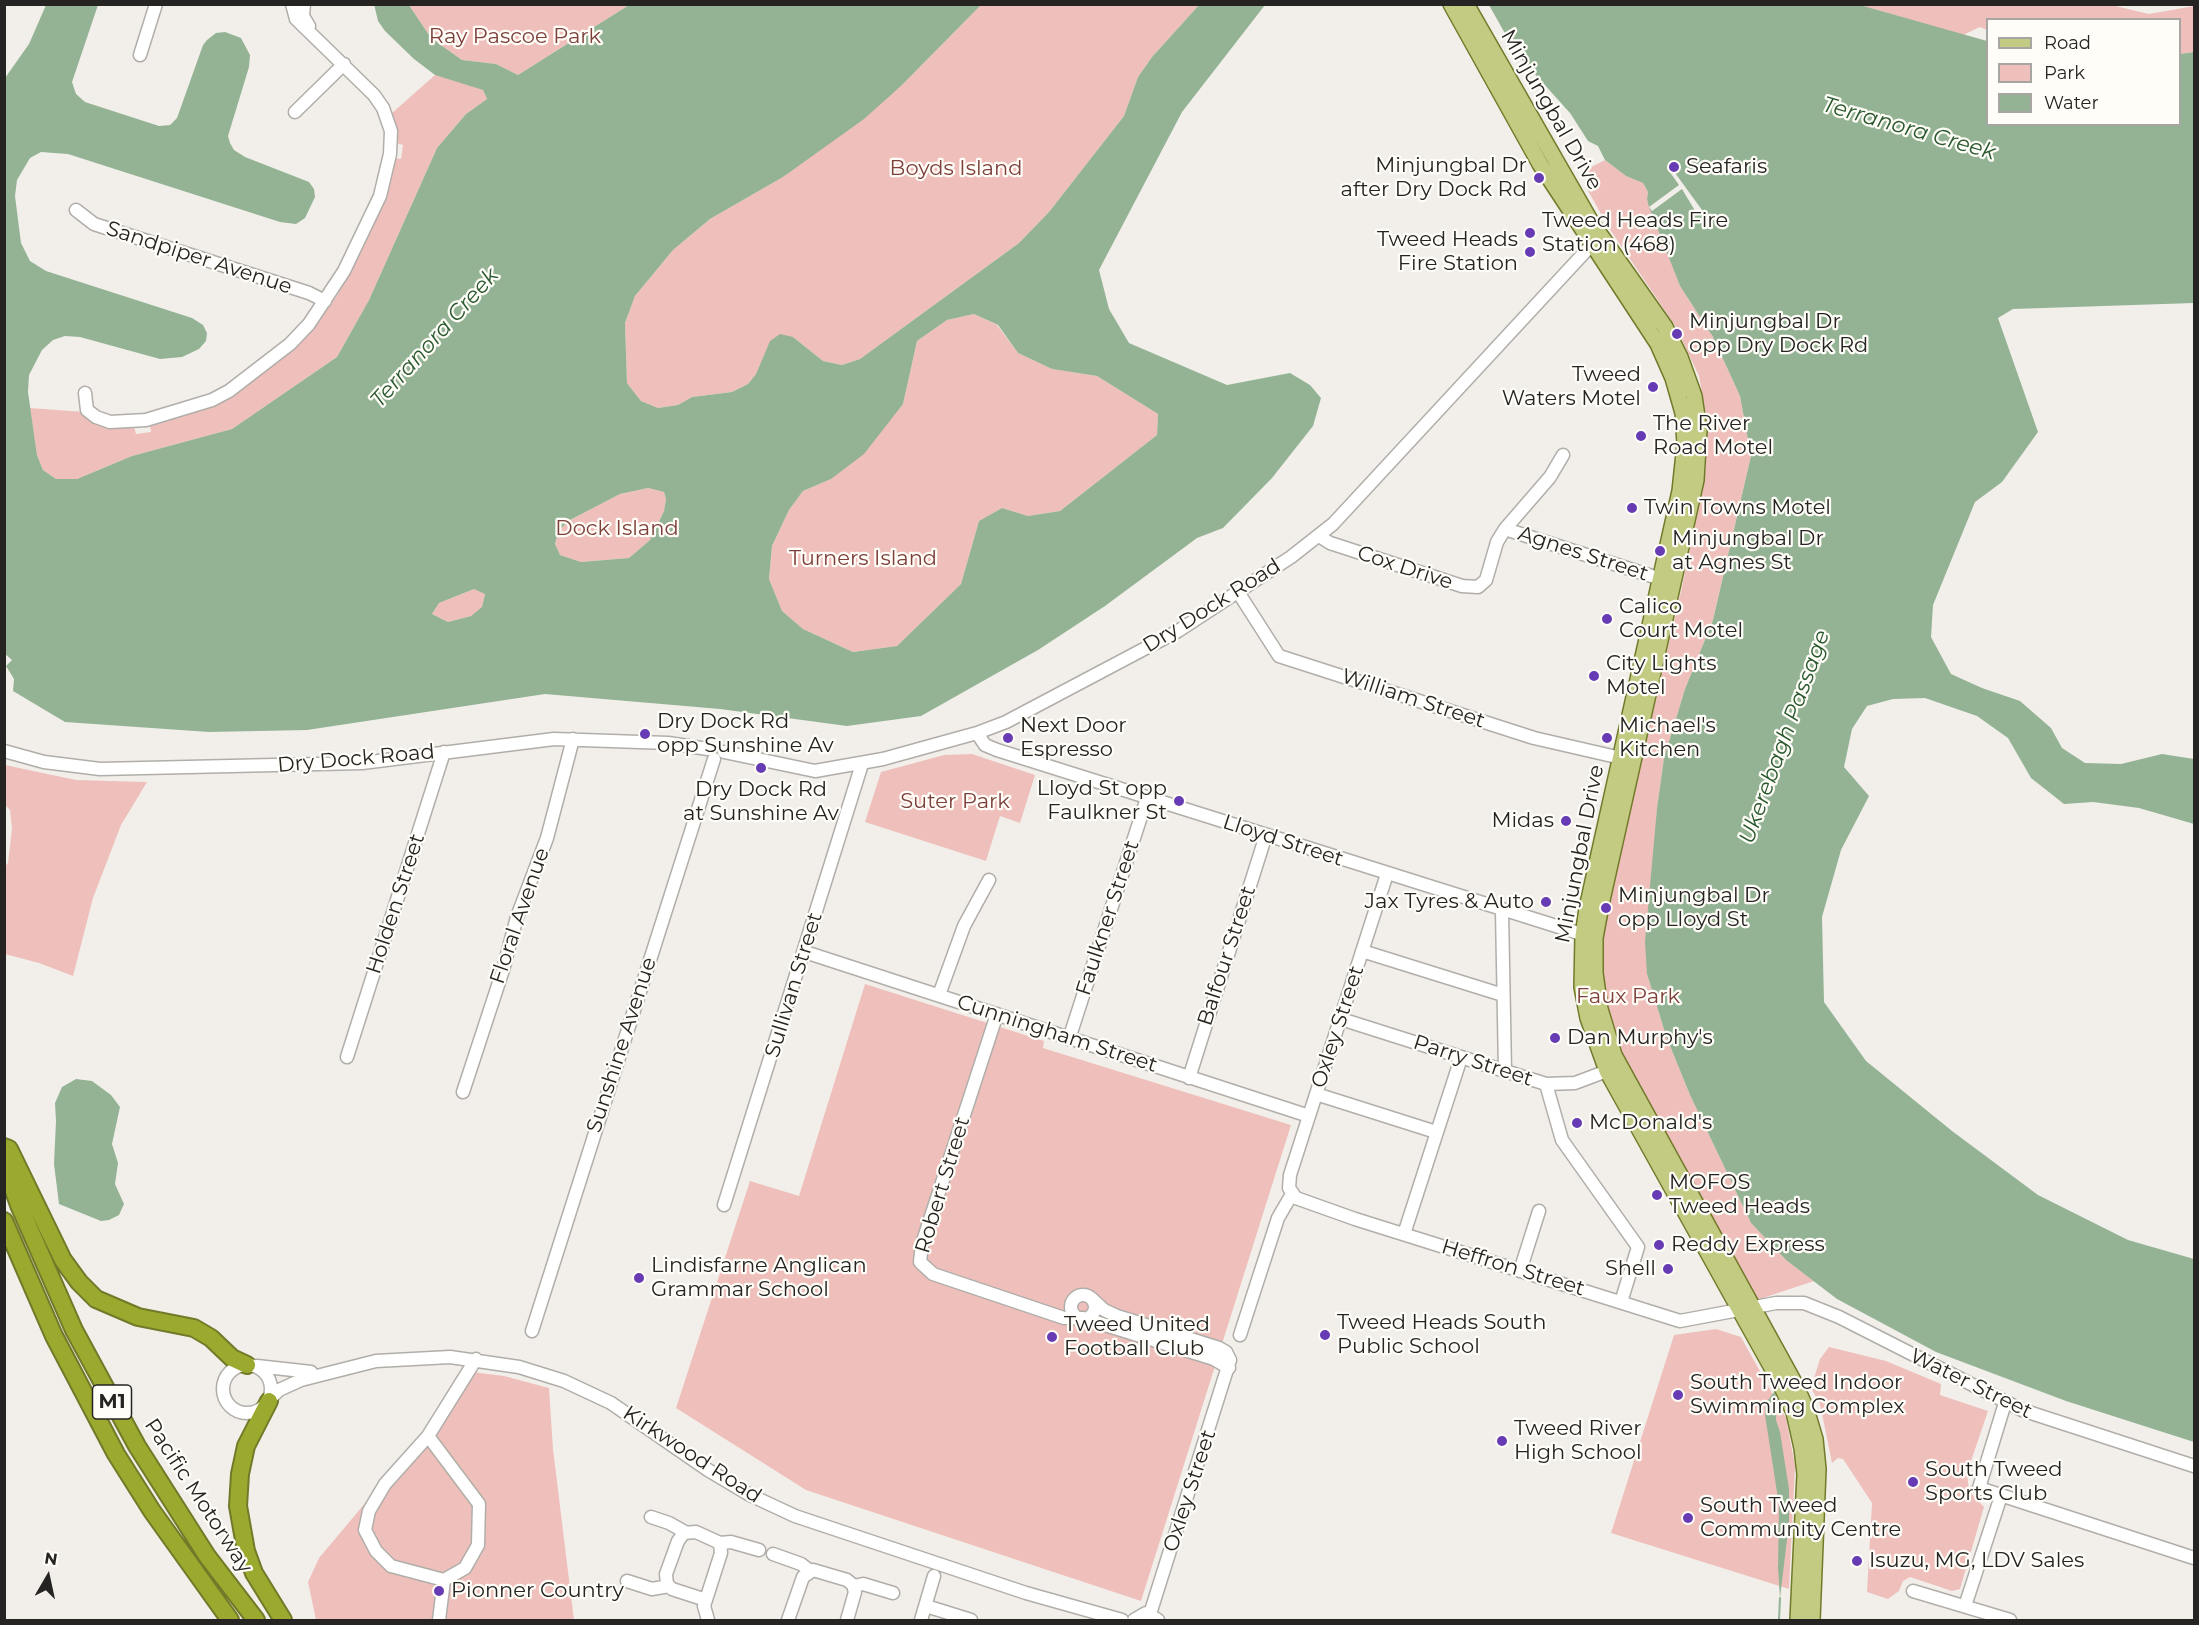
<!DOCTYPE html>
<html>
<head>
<meta charset="utf-8">
<style>
  body { margin:0 }
  #map { position:relative; width:2199px; height:1625px; overflow:hidden; background:#f2efea; font-family:Montserrat,sans-serif }
  canvas { display:block }
  .frame { position:absolute; inset:0; border:6px solid #252422; pointer-events:none }
  .legend { position:absolute; left:1986px; top:18px; width:195px; height:108px; box-sizing:border-box; background:#fffdf8; border:2px solid #a8a6a2; margin:0; padding:8px 10px; list-style:none; font-size:18px; color:#252422 }
  .legend li { display:flex; align-items:center; gap:12px; height:30px }
  .legend b { width:30px; border:2px solid #a8a6a2 }
  .north { position:absolute; left:18px; top:1547px; width:60px; height:60px; -webkit-text-stroke:4px #fffdf8; paint-order:stroke; rotate:9deg; font-size:16px; font-weight:700; line-height:24px; text-align:center; color:#252422 }
  .north::after { content:''; display:block; margin:auto; width:21px; height:27px; background:#252422; clip-path:polygon(50% 0,100% 100%,50% 72%,0 100%) }
</style>
</head>
<body>
<div id="map">
<canvas width="2199" height="1625"></canvas>
<div class="frame"></div>
<ul class="legend">
<li><b style="height:8px;background:#c3cb82"></b>Road</li>
<li><b style="height:16px;background:#efc0bb"></b>Park</li>
<li><b style="height:16px;background:#94b395"></b>Water</li>
</ul>
<div class="north">N</div>
</div>
<script>
const g = document.querySelector('canvas').getContext('2d');
g.lineJoin = 'round';
function fill(path, color) { g.fillStyle = color; g.fill(path, 'evenodd'); }
const toPath = rows => new Path2D(rows.map(r => 'M' + r).join(''));
function strokePath(path, color, width, dash) { g.strokeStyle = color; g.lineWidth = width; g.lineCap = dash ? 'butt' : 'round'; g.setLineDash(dash || []); g.stroke(path); }
function label(font, color, halo, rows, align = 'center') {
  g.font = font + ' Montserrat,sans-serif'; g.lineWidth = 4.5; g.setLineDash([]); g.textBaseline = 'middle'; g.strokeStyle = halo; g.fillStyle = color; for (const [text, x, y, turn = 0] of rows) {
    g.save(); g.translate(x, y); g.rotate((+turn || 0) * Math.PI / 180); g.textAlign = isNaN(turn) ? turn : align; if (halo) g.strokeText(text, 0, 0); g.fillText(text, 0, 0); g.restore();
  }
}
fill(toPath([
  [2107,4,2149,14,2194,6,2194,52,2180,54,2180,20,1988,20,1987,30,1980,27,1963,35,1860,5],
  [409,5,629,5,518,75,496,64,462,60,431,38],
  [981,5,1199,5,1152,57,1138,77,1124,116,1049,212,1019,243,860,359,842,365,823,361,793,337,770,342,756,374,748,384,732,392,692,397,678,405,658,408,641,401,627,383,625,323,635,296,673,250,710,219,783,177,901,86],
  [435,75,473,85,483,90,487,99,466,114,437,148,369,300,337,357,232,429,132,456,77,479,56,479,43,470,37,455,30,408,84,412,119,427,134,426,136,434,151,432,150,424,204,408,322,315,337,296,373,225,386,195,394,158,401,159,403,145,396,143,392,113],
  [1605,160,1626,176,1643,183,1648,192,1647,199,1680,286,1713,337,1740,396,1751,456,1713,620,1685,689,1664,758,1657,808,1647,974,1666,1036,1690,1095,1751,1223,1786,1260,1814,1281,1754,1301,1621,1056,1603,1003,1600,940,1682,587,1706,468,1706,415,1699,376,1676,327,1609,228,1587,189,1587,169],
  [974,314,997,325,1018,353,1052,369,1097,376,1158,414,1157,435,1060,511,1028,516,1002,508,979,521,961,584,897,646,853,652,803,629,782,611,769,579,772,546,789,510,803,491,831,479,903,404,917,341,947,320],
  [648,488,664,492,666,499,664,511,650,540,629,558,581,562,560,555,555,545,559,530,570,520,620,494],
  [474,589,485,593,482,608,471,616,448,622,432,614,439,603],
  [972,754,1035,775,1020,823,1000,816,986,861,865,822,881,772,944,755],
  [5,765,76,780,147,782,121,825,93,898,73,976,39,963,5,954,5,866,8,863,12,829,10,810,5,805],
  [865,984,1044,1041,1043,1048,1291,1125,1141,1601,806,1490,676,1408,750,1181,799,1196],
  [1716,1329,1741,1337,1786,1418,1795,1466,1789,1589,1611,1533,1674,1335],
  [1829,1347,1886,1361,1941,1384,1940,1395,1988,1411,1967,1473,1969,1491,1984,1507,1960,1589,1952,1591,1910,1577,1903,1581,1899,1591,1888,1599,1867,1592,1872,1503,1843,1459,1838,1458,1832,1463,1820,1404,1811,1388,1820,1359],
  [464,1371,504,1376,549,1388,553,1449,574,1620,316,1620,308,1582,319,1558,419,1439]
]), '#efc0bb');
fill(toPath([
  [46,5,98,5,72,82,76,94,85,102,159,126,170,125,177,118,203,45,207,40,216,33,225,32,241,38,250,55,249,67,228,136,230,143,234,150,245,157,309,182,314,189,315,197,305,218,296,224,280,222,68,154,41,152,30,158,17,180,15,196,21,243,30,261,46,271,192,318,203,325,207,333,206,341,199,349,182,357,160,359,80,337,65,336,53,340,42,350,29,375,28,392,37,455,43,470,56,479,77,479,132,456,232,429,337,357,369,300,437,148,466,114,487,99,483,90,435,75,414,59,385,31,378,21,374,4,409,5,431,38,462,60,496,64,518,75,629,5,981,5,901,86,864,119,783,177,710,219,673,250,635,296,625,323,627,383,641,401,658,408,678,405,692,397,732,392,748,384,756,374,770,341,780,334,793,337,823,361,842,365,860,359,1019,243,1049,212,1124,116,1138,77,1152,57,1199,5,1265,5,1182,112,1099,270,1109,309,1129,343,1227,385,1290,373,1310,385,1321,398,1313,426,1272,478,1223,528,1197,538,1105,606,1038,650,921,716,847,726,720,709,545,694,307,730,209,732,65,722,13,691,14,679,6,666,12,660,4,653,5,78,29,44],
  [974,314,998,325,1018,353,1052,369,1097,376,1158,414,1157,435,1060,511,1028,516,1002,508,979,521,961,584,897,646,853,652,803,629,782,611,769,579,772,546,789,510,803,491,831,479,864,454,903,404,917,341,947,320],
  [648,488,664,492,666,499,664,511,650,540,629,558,581,562,560,555,555,544,559,530,570,520,620,494],
  [474,589,485,594,482,607,471,616,448,622,432,614,439,603],
  [1489,5,1860,5,1987,41,1988,124,2180,124,2180,54,2194,52,2194,303,2013,309,1998,318,2038,432,2002,482,1975,502,1933,605,1931,637,1951,674,1982,688,2020,701,2051,728,2062,748,2085,763,2121,764,2162,754,2194,759,2194,824,2139,808,2093,802,2064,804,2031,778,2008,738,1977,716,1925,698,1893,699,1867,706,1852,729,1844,767,1869,796,1841,850,1822,917,1824,1002,1866,1061,1952,1131,2038,1195,2128,1240,2194,1259,2194,1442,2066,1401,1936,1352,1837,1299,1786,1260,1751,1223,1690,1095,1666,1036,1647,974,1645,942,1657,808,1664,758,1685,689,1713,620,1751,456,1740,396,1713,337,1680,286,1649,207,1647,199,1648,192,1643,183,1626,176,1605,160,1598,146,1588,141,1570,113,1516,53],
  [76,1079,92,1081,111,1095,120,1107,112,1144,118,1163,115,1184,124,1204,119,1215,109,1220,101,1221,59,1204,54,1164,56,1121,55,1103,62,1087],
  [1774,1392,1782,1408,1776,1412,1776,1420,1780,1432,1789,1489,1789,1523,1780,1598,1778,1568,1779,1505,1765,1415,1765,1404]
]), '#94b395');
fill(toPath([
  [1670,166,1702,210,1697,214,1682,189,1652,211,1649,207,1679,185,1667,168]
]), '#f2efea');
strokePath(toPath([
  [1779,1620,1780,1598]
]), '#94b395', 2);
const minor = toPath([
  [304,4,303,16,309,26],
  [140,55,156,4],
  [295,112,344,64],
  [76,210,94,224,309,293,325,301],
  [85,393,87,410,96,417,110,422,146,420,212,400,229,391,290,344,309,324,344,271,380,196,390,154,391,131,383,108,374,95,296,19,292,4],
  [1505,529,1661,579],
  [1319,536,1330,543,1462,586,1478,587,1486,580,1497,542,1505,529,1550,477,1563,455],
  [1238,592,1279,656,1534,738,1621,758],
  [977,733,985,745,997,750,1591,937],
  [4,751,44,762,100,769,362,763,554,739,668,743,708,749],
  [724,752,815,771,883,759,977,733,1006,722,1178,631,1291,557,1333,524,1597,239],
  [1387,874,1290,1175,1289,1188,1296,1198,1355,1219,1680,1321,1776,1303,1804,1303,1839,1317,2022,1410,2194,1466],
  [1502,911,1505,1071],
  [1362,951,1503,995],
  [805,952,1309,1116],
  [939,995,964,926,989,880],
  [997,1014,922,1244,920,1262,933,1274,1064,1318,1082,1318],
  [1341,1019,1546,1084,1575,1083,1607,1071],
  [1069,1039,1147,798],
  [347,1057,444,752],
  [1189,1078,1266,835],
  [1546,1084,1562,1140,1638,1247,1621,1302],
  [463,1092,503,970,517,917,547,838,573,739],
  [1316,1094,1436,1132],
  [724,1205,862,764],
  [1404,1234,1461,1058],
  [1520,1271,1539,1211],
  '1071 1307a12 12 0 1 1 24 0a12 12 0 1 1-24 0Z',
  [1091,1298,1104,1310,1117,1316,1219,1348,1226,1352,1230,1360,1150,1614],
  [1083,1318,1214,1359,1229,1368],
  [532,1331,714,759],
  [1240,1335,1278,1218,1292,1194],
  '223 1389a24 24 0 1 1 48 0a24 24 0 1 1-48 0Z',
  [257,1366,311,1372],
  [270,1399,279,1390,301,1380,376,1361,450,1357,519,1367,564,1381,611,1403,708,1470,750,1495,795,1516,1026,1593,1122,1620],
  [2005,1403,1979,1488,2194,1558],
  [428,1436,385,1484,369,1511,365,1530,376,1551,391,1566,444,1580],
  [651,1517,669,1523,685,1532],
  [773,1554,801,1564,810,1571],
  [627,1581,652,1589,669,1586],
  [854,1586,863,1584,893,1593],
  [1913,1591,2010,1620],
  [706,1600,672,1589,667,1584,666,1574,678,1541,684,1533,696,1532,720,1543],
  [926,1606,971,1620],
  [1965,1606,2001,1496],
  [439,1620,444,1580,465,1568,478,1545,479,1504,428,1436,476,1359],
  [708,1620,704,1606,721,1553,720,1543,731,1542,759,1550],
  [788,1620,803,1577,813,1570,847,1580,853,1585,855,1592,847,1620],
  [921,1620,934,1576],
  [1134,1620,1146,1613,1158,1620]
]);
const major = toPath([
  [1451,4,1540,164,1658,344,1673,378,1683,413,1685,444,1680,491,1587,908,1583,936,1582,987,1588,1018,1607,1071,1776,1375,1794,1412,1802,1448,1805,1474,1798,1620],
  [1466,4,1591,222,1665,327,1680,357,1694,396,1699,430,1696,480,1602,900,1595,938,1595,973,1600,1009,1614,1055,1795,1384,1806,1409,1815,1439,1818,1469,1812,1620]
]);
const highway = toPath([
  [4,1147,9,1149,63,1260,79,1282,96,1299,138,1317,194,1328,211,1338,232,1358,247,1365],
  [4,1163,19,1205,74,1330,137,1446,207,1556,256,1620],
  [4,1221,54,1336,116,1454,152,1511,230,1620],
  [269,1401,246,1446,240,1474,238,1506,246,1551,254,1573,283,1620]
]);
strokePath(minor, '#b1aeaa', 15);
strokePath(major, '#727a2a', 18);
strokePath(highway, '#727a2a', 20);
strokePath(minor, '#fff', 12);
strokePath(major, '#c3cb82', 15);
strokePath(highway, '#9ba92e', 16);
for (const [x, y, r, color] of [
  [1674,167,6,"#673bb3"],
  [1539,178,6,"#673bb3"],
  [1530,233,6,"#673bb3"],
  [1530,252,6,"#673bb3"],
  [1677,334,6,"#673bb3"],
  [1653,387,6,"#673bb3"],
  [1641,436,6,"#673bb3"],
  [1632,508,6,"#673bb3"],
  [1660,551,6,"#673bb3"],
  [1607,619,6,"#673bb3"],
  [1594,676,6,"#673bb3"],
  [645,734,6,"#673bb3"],
  [1008,738,6,"#673bb3"],
  [1607,738,6,"#673bb3"],
  [761,768,6,"#673bb3"],
  [1179,801,6,"#673bb3"],
  [1566,821,6,"#673bb3"],
  [1546,902,6,"#673bb3"],
  [1606,908,6,"#673bb3"],
  [1555,1038,6,"#673bb3"],
  [1577,1123,6,"#673bb3"],
  [1657,1195,6,"#673bb3"],
  [1659,1245,6,"#673bb3"],
  [1668,1269,6,"#673bb3"],
  [639,1278,6,"#673bb3"],
  [1325,1335,6,"#673bb3"],
  [1052,1337,6,"#673bb3"],
  [1678,1395,6,"#673bb3"],
  [1502,1441,6,"#673bb3"],
  [1913,1482,6,"#673bb3"],
  [1688,1518,6,"#673bb3"],
  [1857,1561,6,"#673bb3"],
  [439,1591,6,"#673bb3"]
]) { const dot = new Path2D(); dot.arc(x, y, r, 0, 2 * Math.PI); g.fillStyle = color; g.fill(dot); strokePath(dot, '#fffdf8', 2); }
for (const [x, y, w] of [
  [112,1402,39]
]) { const box = new Path2D(); box.roundRect(x - w / 2, y - 17, w, 34, 4.5); g.fillStyle = '#fffdf8'; g.fill(box); strokePath(box, '#252422', 1.5); }
label('bold 20px', '#252422', null, [
  ["M1",112,1402]
]);
label('21px', '#7d403b', '#fffdf8', [
  ["Ray Pascoe Park",515,37],
  ["Boyds Island",956,169],
  ["Dock Island",617,529],
  ["Turners Island",863,559],
  ["Suter Park",955,802],
  ["Faux Park",1628,997]
]);
label('21px', '#252422', '#fffdf8', [
  ["Minjungbal Drive",1551,110,60],
  ["Sandpiper Avenue",199,258,18],
  ["Agnes Street",1583,554,18],
  ["Cox Drive",1405,568,18],
  ["Dry Dock Road",1212,606,-32],
  ["William Street",1413,699,18],
  ["Dry Dock Road",356,759,-5],
  ["Lloyd Street",1283,841,18],
  ["Minjungbal Drive",1580,854,-79],
  ["Holden Street",396,904,-72],
  ["Floral Avenue",520,916,-71],
  ["Faulkner Street",1108,918,-72],
  ["Balfour Street",1227,956,-72],
  ["Sullivan Street",794,985,-73],
  ["Oxley Street",1338,1027,-72],
  ["Cunningham Street",1057,1034,18],
  ["Sunshine Avenue",622,1045,-72],
  ["Parry Street",1473,1061,18],
  ["Robert Street",943,1185,-73],
  ["Heffron Street",1513,1268,17],
  ["Water Street",1971,1384,26],
  ["Kirkwood Road",692,1455,33],
  ["Oxley Street",1190,1491,-72],
  ["Pacific Motorway",198,1496,57]
]);
label('21px', '#252422', '#fffdf8', [
  ["Minjungbal Dr",1527,166,"right"],
  ["after Dry Dock Rd",1527,190,"right"],
  ["Seafaris",1686,167],
  ["Tweed Heads Fire",1542,221],
  ["Station (468)",1542,245],
  ["Tweed Heads",1518,240,"right"],
  ["Fire Station",1518,264,"right"],
  ["Minjungbal Dr",1689,322],
  ["opp Dry Dock Rd",1689,346],
  ["Tweed",1641,375,"right"],
  ["Waters Motel",1641,399,"right"],
  ["The River",1653,424],
  ["Road Motel",1653,448],
  ["Twin Towns Motel",1644,508],
  ["Minjungbal Dr",1672,539],
  ["at Agnes St",1672,563],
  ["Calico",1619,607],
  ["Court Motel",1619,631],
  ["City Lights",1606,664],
  ["Motel",1606,688],
  ["Dry Dock Rd",657,722],
  ["opp Sunshine Av",657,746],
  ["Next Door",1020,726],
  ["Espresso",1020,750],
  ["Michael's",1619,726],
  ["Kitchen",1619,750],
  ["Lloyd St opp",1167,789,"right"],
  ["Faulkner St",1167,813,"right"],
  ["Dry Dock Rd",761,790,"center"],
  ["at Sunshine Av",761,814,"center"],
  ["Midas",1554,821,"right"],
  ["Minjungbal Dr",1618,896],
  ["opp Lloyd St",1618,920],
  ["Jax Tyres & Auto",1534,902,"right"],
  ["Dan Murphy's",1567,1038],
  ["McDonald's",1589,1123],
  ["MOFOS",1669,1183],
  ["Tweed Heads",1669,1207],
  ["Reddy Express",1671,1245],
  ["Lindisfarne Anglican",651,1266],
  ["Grammar School",651,1290],
  ["Shell",1656,1269,"right"],
  ["Tweed Heads South",1337,1323],
  ["Public School",1337,1347],
  ["Tweed United",1064,1325],
  ["Football Club",1064,1349],
  ["South Tweed Indoor",1690,1383],
  ["Swimming Complex",1690,1407],
  ["Tweed River",1514,1429],
  ["High School",1514,1453],
  ["South Tweed",1925,1470],
  ["Sports Club",1925,1494],
  ["South Tweed",1700,1506],
  ["Community Centre",1700,1530],
  ["Isuzu, MG, LDV Sales",1869,1561],
  ["Pionner Country",451,1591]
], 'left');
label('italic 22px', '#2a592f', '#fffdf8', [
  ["Terranora Creek",1909,129,16],
  ["Terranora Creek",435,338,-48],
  ["Ukerebagh Passage",1785,737,-70]
]);
</script>
</body>
</html>
